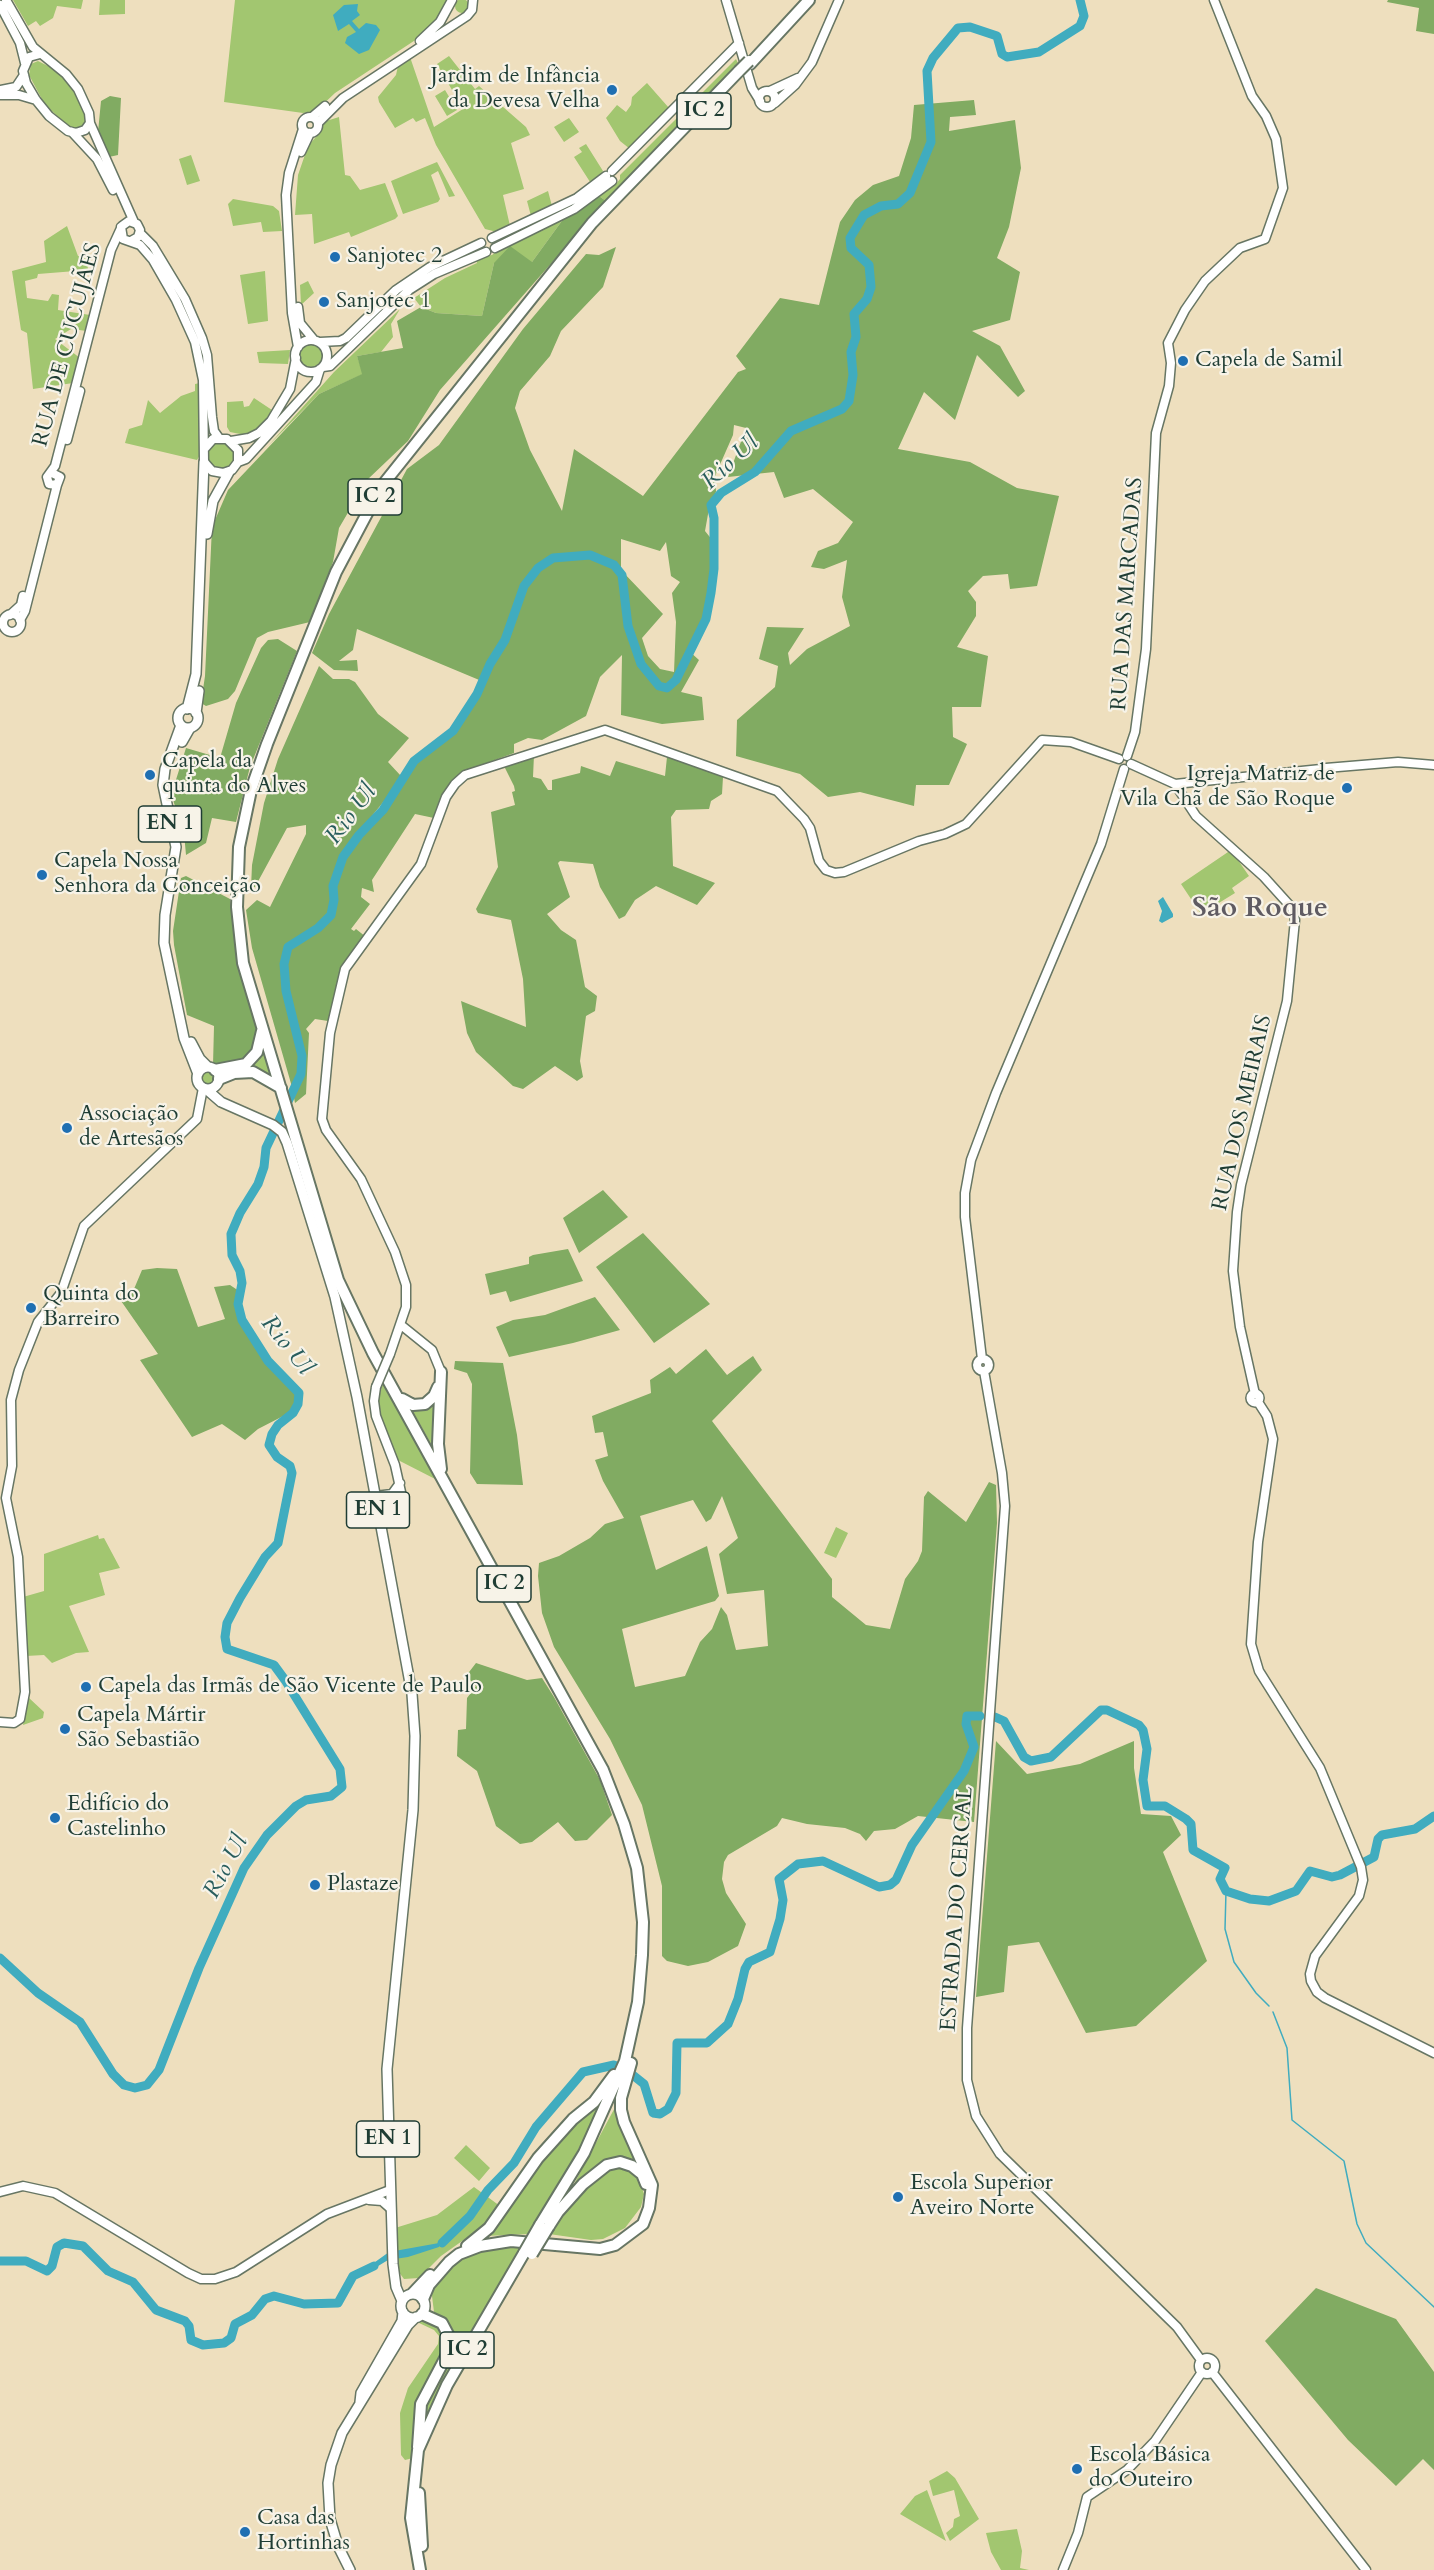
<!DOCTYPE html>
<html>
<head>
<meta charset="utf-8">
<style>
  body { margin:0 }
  canvas { display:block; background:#eedfbe }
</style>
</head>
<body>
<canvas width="1434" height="2570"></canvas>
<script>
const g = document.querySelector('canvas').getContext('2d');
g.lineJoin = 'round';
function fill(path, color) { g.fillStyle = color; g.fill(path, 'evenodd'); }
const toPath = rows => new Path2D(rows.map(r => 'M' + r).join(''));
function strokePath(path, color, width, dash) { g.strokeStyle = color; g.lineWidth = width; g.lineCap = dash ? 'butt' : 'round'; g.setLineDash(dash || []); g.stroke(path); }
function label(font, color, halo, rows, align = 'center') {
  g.font = font + ' Cardo,serif'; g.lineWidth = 4.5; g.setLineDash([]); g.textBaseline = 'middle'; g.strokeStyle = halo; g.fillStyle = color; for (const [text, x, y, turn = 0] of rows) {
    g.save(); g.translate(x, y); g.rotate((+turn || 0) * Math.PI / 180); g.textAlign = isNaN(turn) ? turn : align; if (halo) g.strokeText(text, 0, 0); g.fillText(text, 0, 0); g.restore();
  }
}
fill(toPath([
  '455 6a7 7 0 1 1 14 0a7 7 0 1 1-14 0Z',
  [13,0,83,0,81,9,57,6,53,18,40,26,36,21,28,26],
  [100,0,125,0,125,14,99,15],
  [235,0,448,0,440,17,426,33,335,93,316,111,303,113,224,102],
  [449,56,475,89,479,86,526,127,530,135,511,143,524,189,503,195,510,226,497,232,485,229,436,145,425,118,416,122,413,118,395,128,379,102,378,97,396,75,398,66,410,57,434,127,463,109,437,64],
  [736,59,739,65,606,201,599,196,615,185,620,179,620,175],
  [38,61,54,69,75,89,85,108,86,120,83,127,73,130,45,105,29,75,31,64],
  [647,83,669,108,630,149,620,141,606,118,617,105,626,112,631,105,632,97],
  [445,90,457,110,447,116,435,96],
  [339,117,345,175,350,176,360,190,385,183,398,216,395,219,351,237,349,232,314,244,312,214,295,215,298,175,308,146,322,130,323,122],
  [569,118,579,132,564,142,554,127],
  [586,144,603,171,592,185,574,157,582,152,579,148],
  [191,155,200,181,187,185,179,159],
  [437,162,455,196,449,197,438,171,431,175,440,199,438,202,403,214,391,181],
  [548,191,552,206,531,216,527,201],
  [233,199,273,206,279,211,282,231,263,232,261,222,233,226,228,204],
  [564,218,532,262,494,263,482,316,436,313,421,307,414,298,445,278,477,263,475,258,492,255,503,246],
  [67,226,78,256,87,259,88,270,38,274,37,278,25,281,27,298,48,301,52,294,59,295,58,310,90,315,87,331,71,329,55,339,80,358,73,383,33,389,27,333,21,330,12,271,46,262,44,241],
  [265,271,268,321,248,324,240,275],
  [308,281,314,293,301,305,300,285],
  [400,309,391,324,393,337,381,352,357,356,363,374,319,394,268,446,334,372],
  '298 356a13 13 0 1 1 26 0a13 13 0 1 1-26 0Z',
  [290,350,288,364,259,363,257,352],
  [200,383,200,455,197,460,125,443,129,429,142,425,148,400,160,413,181,396,195,391,195,384],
  [254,398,272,410,266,419,261,426,245,435,230,432,227,427,227,402,243,401,244,407,249,406],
  '207 455a14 14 0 1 1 28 0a14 14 0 1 1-28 0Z',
  [1231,850,1249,876,1232,888,1235,893,1201,914,1181,884],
  [262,1046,272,1078,249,1068],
  '200 1078a8 8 0 1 1 16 0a8 8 0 1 1-16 0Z',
  [384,1380,439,1481,396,1459,379,1415,378,1400],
  [438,1396,436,1453,411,1408],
  [836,1527,848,1533,836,1558,824,1553],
  [98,1535,99,1539,104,1538,120,1568,99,1573,105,1595,69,1606,89,1652,76,1653,52,1663,44,1655,26,1656,23,1597,44,1591,44,1554],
  [28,1697,44,1712,43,1718,23,1725],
  [610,2088,601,2109,531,2234,485,2236,539,2161],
  [619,2100,643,2169,617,2159,567,2197],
  [466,2145,490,2168,479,2181,454,2158],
  [623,2166,638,2175,644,2194,641,2207,625,2228,603,2239,591,2240,549,2234,560,2215,602,2170],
  [474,2187,500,2206,486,2224,441,2256,419,2278,404,2279,398,2271,395,2228,437,2215],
  [524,2244,443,2384,422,2431,422,2416,453,2334,450,2326,434,2312,431,2288,451,2265,479,2249],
  [426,2320,433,2321,446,2334,446,2346,423,2390,413,2458,405,2460,401,2455,400,2413,408,2388,438,2344,439,2336,434,2330,417,2322],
  [947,2471,955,2478,979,2519,950,2541,946,2533,953,2527,954,2519,960,2516,954,2490,933,2496,929,2481],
  [927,2490,946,2541,900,2514,915,2496],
  [1017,2529,1022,2551,1020,2568,1029,2570,1001,2570,991,2552,986,2533]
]), '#a2c670');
fill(toPath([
  [1388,0,1434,0,1434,34,1416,31,1419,8,1387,2],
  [110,96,121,98,118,155,109,157,98,132,101,101],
  [974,100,976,115,950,117,949,131,1015,120,1021,168,1009,227,997,258,1020,272,1010,320,972,331,1000,346,1025,391,1018,397,977,355,955,420,924,392,898,449,970,462,1017,488,1059,496,1037,586,1010,589,1008,574,983,576,968,591,976,602,976,616,957,647,988,656,981,707,952,707,953,737,967,744,949,785,916,785,914,806,860,792,828,797,800,774,736,756,737,720,775,687,778,666,759,659,767,627,804,628,788,653,790,665,807,649,850,626,842,597,847,560,824,569,811,567,818,551,838,543,853,522,813,489,784,498,774,472,728,477,746,428,734,425,733,435,715,476,716,492,710,503,705,531,713,541,710,586,704,617,689,651,699,660,681,692,702,697,704,720,662,724,621,715,622,655,600,677,586,716,542,740,528,738,514,744,514,753,465,771,440,802,434,818,415,814,372,880,374,892,362,888,361,897,370,904,351,929,354,931,356,929,366,937,334,999,328,1021,315,1019,306,1029,309,1033,306,1094,295,1103,293,1093,301,1074,303,1058,287,983,286,960,289,950,317,931,332,915,336,897,335,885,343,860,390,804,415,763,452,734,484,682,357,629,353,650,339,661,357,660,358,671,334,670,312,653,329,614,407,469,439,445,523,329,586,254,599,255,616,247,603,287,561,331,550,356,520,391,515,408,530,450,562,511,574,449,643,496,738,372,746,369,736,356,780,298,819,305,840,222,855,200,873,185,899,176,911,138,914,105],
  [621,539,660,551,666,542,671,576,680,582,672,593,676,622,674,672,660,669,648,656,642,638,663,614,621,570],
  [599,196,606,201,440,390,408,441,367,480,339,528,333,562,310,622,268,632,257,638,235,691,228,699,206,706,201,703,205,676,212,527,228,490,319,394,362,374,357,356,403,348,397,321,421,307,436,313,482,316,494,263,510,246,532,262,564,218],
  [278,639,297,651,250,767,236,822,212,818,206,843,186,855,184,833,173,800,174,786,186,748,220,758,236,703,261,648,268,640],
  [319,666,333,679,349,679,355,682,378,714,409,738,388,762,401,776,393,790,341,854,331,884,332,900,326,916,314,928,286,945,281,964,283,983,300,1061,298,1074,292,1087,252,948,246,910,257,900,270,907,306,834,306,825,287,828,255,887,251,888,252,865,264,803,278,759],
  [534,755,533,777,541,779,548,790,552,790,552,780,580,773,581,766,610,776,616,761,665,776,667,757,723,777,722,794,711,801,709,809,676,810,671,817,673,866,715,883,697,905,656,886,635,900,625,916,619,919,600,887,593,864,560,861,558,863,570,897,547,914,561,930,576,940,585,987,597,996,595,1011,586,1016,580,1061,583,1077,577,1081,555,1066,523,1089,513,1086,476,1052,467,1033,461,1001,526,1027,523,979,511,920,478,913,476,909,498,867,491,812,515,805,512,792,515,791,514,786,504,766],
  [186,876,230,899,237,963,258,1030,256,1047,246,1061,223,1067,213,1065,214,1026,187,1015,174,945,173,931,181,878],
  [603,1190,628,1217,579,1253,563,1218],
  [643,1233,710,1304,654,1343,596,1267],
  [568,1249,583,1281,510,1302,506,1291,490,1295,485,1274,529,1264,529,1257,533,1255],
  [157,1268,177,1269,198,1327,225,1319,214,1287,230,1285,239,1291,236,1312,243,1327,268,1365,297,1393,297,1401,291,1412,258,1429,245,1440,222,1424,192,1437,140,1360,158,1354,119,1298,134,1289,142,1270],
  [595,1297,620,1330,573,1343,509,1357,496,1327,513,1320,545,1315],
  [706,1349,727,1375,753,1356,762,1370,712,1421,832,1579,832,1597,866,1625,890,1629,905,1579,918,1561,922,1551,924,1497,928,1491,966,1522,989,1482,996,1485,997,1523,974,1822,918,1816,895,1829,874,1831,866,1841,860,1834,845,1828,807,1824,782,1818,777,1826,728,1855,724,1862,722,1879,726,1893,746,1924,738,1946,708,1962,688,1966,667,1961,662,1956,662,1886,642,1805,610,1739,554,1647,542,1613,538,1576,539,1563,559,1556,590,1538,605,1524,624,1518,603,1481,595,1460,608,1456,603,1432,595,1433,592,1416,651,1393,650,1380,670,1367,676,1374],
  [722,1496,738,1538,719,1554,727,1594,764,1590,768,1646,736,1650,727,1615,721,1607,712,1629,700,1642,685,1676,635,1687,622,1629,715,1601,719,1596,707,1546,656,1570,640,1516,693,1500,706,1522,711,1519],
  [455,1361,503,1363,517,1435,523,1485,477,1484,470,1473,472,1384,467,1373,454,1369],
  [476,1663,527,1680,542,1678,554,1697,600,1780,612,1815,587,1840,575,1841,558,1822,532,1842,520,1844,496,1826,477,1771,457,1756,458,1730,466,1729,467,1698,476,1686,466,1676],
  [996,1741,1027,1774,1080,1764,1134,1741,1134,1768,1141,1814,1171,1816,1181,1835,1163,1852,1207,1961,1136,2026,1086,2033,1039,1942,1008,1946,1004,1992,976,1997],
  [1316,2288,1396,2319,1434,2372,1434,2470,1423,2459,1396,2486,1348,2440,1265,2341]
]), '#81ab62');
fill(toPath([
  [358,4,357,11,360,15,352,21,359,29,366,23,376,25,380,30,369,50,359,54,345,43,347,37,356,32,349,24,338,31,333,15,344,5],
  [1163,897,1173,914,1173,917,1162,923,1159,921,1162,911,1158,901],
  [439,2243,439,2247,408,2257,388,2260,370,2271,364,2270,389,2252]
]), '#40acbf');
strokePath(toPath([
  [1226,1891,1225,1929,1234,1962,1256,1993,1269,2006],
  [1273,2012,1287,2048,1292,2120,1344,2161,1357,2224,1366,2243,1434,2307]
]), '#40acbf', 1.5);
strokePath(toPath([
  [995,1717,1004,1721,1024,1757,1031,1761,1051,1757,1101,1710,1107,1710,1139,1725,1143,1730,1147,1749,1143,1780,1147,1806,1165,1806,1186,1819,1191,1824,1193,1850,1225,1868,1220,1879,1226,1891,1250,1899,1269,1901,1296,1891,1310,1871,1332,1877,1340,1875,1374,1857,1378,1839,1382,1835,1415,1829,1434,1816],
  [0,1958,38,1993,80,2022,113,2074,124,2085,135,2088,147,2085,159,2070,199,1968,244,1868,267,1835,296,1806,306,1800,331,1796,342,1787,340,1769,285,1680,274,1665,227,1649,225,1637,227,1623,240,1598,265,1557,278,1543,292,1473,290,1466,277,1457,269,1445,272,1434,278,1425,293,1413,298,1404,299,1393,268,1361,242,1320,238,1304,242,1283,240,1271,232,1255,231,1234,240,1213,258,1184,264,1167,266,1148,301,1074,302,1056,286,991,284,964,288,947,318,928,331,915,334,900,333,886,343,857,359,835,383,810,414,761,453,731,477,694,490,664,505,640,524,586,538,568,553,558,590,555,614,565,622,575,628,626,641,664,659,686,667,688,676,680,706,619,711,593,714,569,714,518,711,505,721,493,755,472,791,431,842,409,849,401,853,375,851,352,856,337,854,314,867,299,871,287,869,265,851,248,850,238,864,215,881,206,898,204,910,193,931,142,927,71,933,58,958,28,970,27,997,36,1002,54,1007,57,1039,52,1080,26,1084,16,1080,0],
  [442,2243,470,2216,488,2190,514,2163,536,2127,583,2072,614,2065,634,2076,644,2084,653,2113,660,2114,668,2109,676,2093,677,2043,707,2043,728,2024,738,1999,745,1969,749,1962,770,1952,780,1919,783,1900,779,1879,798,1864,823,1861,879,1887,890,1885,896,1880,912,1845,964,1771,974,1747,966,1724,967,1716,980,1716],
  [0,2261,26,2261,47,2271,52,2266,57,2247,64,2243,83,2246,108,2271,133,2282,156,2310,185,2321,189,2326,191,2340,203,2345,224,2343,231,2338,235,2324,252,2315,265,2299,274,2296,304,2304,338,2303,353,2276,374,2266]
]), '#40acbf', 9);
const secondary = toPath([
  [6,0,33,47,66,74,78,89,89,113,90,123,85,130,76,133,68,131,49,116,36,100,26,83,23,71,29,57,40,54],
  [726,0,752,88,760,101],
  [0,5,20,43,25,63],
  [420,41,440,22,452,0],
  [1,90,16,87,24,75],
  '759 99a8 8 0 1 1 16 0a8 8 0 1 1-16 0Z',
  [770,91,798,78],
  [0,95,19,95,36,100],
  [775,103,795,85,812,62,839,0],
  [312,117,325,106],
  '302 125a8 8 0 1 1 16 0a8 8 0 1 1-16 0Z',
  [90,123,134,222],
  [318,123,343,98,467,16,472,10,473,0],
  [72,132,97,159,113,190],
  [301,152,310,133],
  [612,171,739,43],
  [121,227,123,239,140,245,153,260,176,300,195,342,203,380,204,462,212,471,223,473,232,470,238,462,238,450,227,439,213,439,205,448],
  [140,233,153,246,185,299,202,338,207,355,212,417,214,431,219,438],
  [492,238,577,198,606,176],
  [495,248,574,209,612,181],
  [298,307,300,323,314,340],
  '295 356a16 16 0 1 1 32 0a16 16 0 1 1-32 0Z',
  [320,342,340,341,346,338,396,290,430,267,481,243],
  [298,347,292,313,286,195,289,173,303,129],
  [323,367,330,366,409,290,434,274,486,252],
  [67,440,80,391],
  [231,441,249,438,259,433,271,421,290,389,296,358],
  [238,462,246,459,316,382,320,369],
  [52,473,60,477,57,485,49,484,47,477,55,466,111,250,122,226,129,221,137,224,140,230,138,237,131,241],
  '3 623a9 9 0 1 1 18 0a9 9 0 1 1-18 0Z',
  [10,615,21,605,23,596],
  [20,620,25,611,57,485],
  [1127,756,1135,732,1146,649,1156,433,1169,386,1171,363,1168,343,1185,310,1205,281,1240,248,1265,239,1283,188,1276,139,1266,116,1252,96,1214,0],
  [1131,764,1175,784,1196,816,1264,877,1292,908,1295,920,1287,1001,1241,1185,1237,1212,1233,1271,1240,1327,1255,1394],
  [1326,768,1398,762,1434,765],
  [1175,784,1321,769],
  [401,1325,432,1350,441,1372],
  [390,1354,406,1307,406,1285,395,1252,361,1179,326,1130,322,1119,330,1033,345,969,421,864,446,797,455,784,465,775,605,730,777,791,804,819,810,828,819,861,826,870,835,873,844,872,919,841,945,834,966,824,1042,740,1071,742,1119,759],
  '977 1365a6 6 0 1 1 12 0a6 6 0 1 1-12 0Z',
  [982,1359,965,1217,965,1193,971,1160,996,1093,1101,844,1124,769],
  [984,1371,1002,1473,1005,1506,967,2028,967,2080,976,2116,1000,2154,1177,2327,1201,2360],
  [376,1387,374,1401,376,1416,395,1465,401,1492,394,1500,377,1506],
  '1250.5 1398a4.5 4.5 0 1 1 9 0a4.5 4.5 0 1 1-9 0Z',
  [1258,1402,1267,1416,1273,1439,1258,1542,1251,1644,1259,1671,1320,1768,1361,1867,1363,1880,1359,1896,1315,1956,1310,1974,1311,1981,1317,1992,1325,1998,1434,2053],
  [375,1496,392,1494,400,1483],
  [0,1722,14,1723,20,1719,25,1692,18,1557,6,1498,12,1466,11,1400,19,1370,38,1322,61,1293,84,1226,197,1119,203,1088],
  [0,2192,23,2186,55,2193,188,2273,201,2279,215,2279,236,2272,327,2214,390,2190],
  [369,2200,382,2201,390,2208],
  '1199 2366a8 8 0 1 1 16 0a8 8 0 1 1-16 0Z',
  [1212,2372,1366,2570],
  [1063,2570,1078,2533,1087,2497,1127,2470,1155,2441,1202,2372]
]);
const primary = toPath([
  [207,534,213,501,229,472],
  '178 718a10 10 0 1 1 20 0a10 10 0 1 1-20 0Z',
  [187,709,196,674,204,462],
  [196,713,199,691],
  [181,725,165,769,163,785,176,847,165,915,164,943,184,1038,198,1074],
  [182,742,190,728],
  [191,1042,200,1059,208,1067],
  '197 1078a11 11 0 1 1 22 0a11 11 0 1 1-22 0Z',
  [206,1089,221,1102,273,1125,282,1132,287,1143,335,1297,357,1397,412,1694,415,1736,413,1810,387,2069,393,2264,396,2287,402,2301],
  '401 2306a12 12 0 1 1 24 0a12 12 0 1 1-24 0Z',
  [360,2402,361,2393,402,2321,403,2312],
  [350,2570,338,2546,330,2519,328,2483,331,2465,342,2433,408,2325,416,2317]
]);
const highway = toPath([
  [750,64,809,0],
  [215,1070,246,1064,257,1052,262,1031],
  [219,1079,234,1073,253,1072,281,1088],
  [441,1372,438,1444,441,1469],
  [402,1399,413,1405,425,1404,434,1396,438,1387],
  [540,2225,584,2153,625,2061,638,2002,642,1955,643,1922,637,1868,624,1824,603,1770,373,1353,338,1280,243,963,237,907,239,847,251,790,267,744,336,572,381,487,592,223,739,71],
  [549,2226,558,2212,583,2184,607,2165,620,2162,632,2166,642,2174,646,2184],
  [467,2246,489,2228,538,2158,573,2119,594,2102,614,2075],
  [413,2293,430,2275],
  [423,2299,429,2285,449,2262,459,2254,480,2246,511,2241,600,2249,615,2245,643,2224,649,2208,652,2185,624,2122,621,2110,621,2098,631,2063],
  [418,2447,421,2404,450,2349,451,2340,442,2323,422,2314],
  [419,2493,422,2546],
  [420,2570,411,2518,418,2450,447,2385,524,2253]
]);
strokePath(secondary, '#677664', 11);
strokePath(primary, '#677664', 12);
strokePath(highway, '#677664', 14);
strokePath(secondary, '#fff', 8);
strokePath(primary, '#fff', 9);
strokePath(highway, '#fff', 10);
const secondaryBridge = toPath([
  [376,1387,390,1354]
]);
const highwayBridge = toPath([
  [739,71,749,61],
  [524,2253,540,2225],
  [532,2254,549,2226]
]);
strokePath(secondaryBridge, '#677664', 11, []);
strokePath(highwayBridge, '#677664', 14, []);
strokePath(secondaryBridge, '#fff', 8);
strokePath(highwayBridge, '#fff', 10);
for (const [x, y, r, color] of [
  [612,90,6,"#1f6fb2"],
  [335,257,6,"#1f6fb2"],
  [324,302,6,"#1f6fb2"],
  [1183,361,6,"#1f6fb2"],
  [150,775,6,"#1f6fb2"],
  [1347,788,6,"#1f6fb2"],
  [42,875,6,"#1f6fb2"],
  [67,1128,6,"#1f6fb2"],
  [31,1308,6,"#1f6fb2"],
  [86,1687,6,"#1f6fb2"],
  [65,1729,6,"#1f6fb2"],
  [55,1818,6,"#1f6fb2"],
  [315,1885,6,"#1f6fb2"],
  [898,2197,6,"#1f6fb2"],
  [1077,2469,6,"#1f6fb2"],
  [245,2532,6,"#1f6fb2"]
]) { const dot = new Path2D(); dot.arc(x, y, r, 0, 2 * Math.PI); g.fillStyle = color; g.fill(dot); strokePath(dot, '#f7f3e8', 2); }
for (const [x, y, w] of [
  [704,111,54],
  [375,497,54],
  [170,824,63],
  [378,1510,63],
  [504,1584,54],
  [388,2139,63],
  [467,2350,54]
]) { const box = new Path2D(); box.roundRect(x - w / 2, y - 18, w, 36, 4.5); g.fillStyle = '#f7f3e8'; g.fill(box); strokePath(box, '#1f3d34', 1.5); }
label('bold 21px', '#1f3d34', null, [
  ["IC 2",704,111],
  ["IC 2",375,497],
  ["EN 1",170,824],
  ["EN 1",378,1510],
  ["IC 2",504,1584],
  ["EN 1",388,2139],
  ["IC 2",467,2350]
]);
label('22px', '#1f3d34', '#f7f3e8', [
  ["Jardim de Infância",600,77,"right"],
  ["da Devesa Velha",600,102,"right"],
  ["Sanjotec 2",347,257],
  ["Sanjotec 1",336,302],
  ["Capela de Samil",1195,361],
  ["Capela da",162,762],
  ["quinta do Alves",162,787],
  ["Igreja Matriz de",1335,775,"right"],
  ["Vila Chã de São Roque",1335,800,"right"],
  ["Capela Nossa",54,862],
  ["Senhora da Conceição",54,887],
  ["Associação",79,1115],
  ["de Artesãos",79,1140],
  ["Quinta do",43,1295],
  ["Barreiro",43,1320],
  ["Capela das Irmãs de São Vicente de Paulo",98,1687],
  ["Capela Mártir",77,1716],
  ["São Sebastião",77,1741],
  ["Edifício do",67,1805],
  ["Castelinho",67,1830],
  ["Plastaze",327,1885],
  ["Escola Superior",910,2184],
  ["Aveiro Norte",910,2209],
  ["Escola Básica",1089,2456],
  ["do Outeiro",1089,2481],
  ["Casa das",257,2519],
  ["Hortinhas",257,2544]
], 'left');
label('22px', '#1f3d34', '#f7f3e8', [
  ["RUA DE CUCUJÃES",68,345,-75],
  ["RUA DAS MARCADAS",1128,594,-86],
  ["RUA DOS MEIRAIS",1243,1113,-77],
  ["ESTRADA DO CERCAL",958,1909,-86]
]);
label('italic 24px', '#295e5e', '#f7f3e8', [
  ["Rio Ul",731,463,-43],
  ["Rio Ul",352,815,-53],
  ["Rio Ul",286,1346,52],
  ["Rio Ul",227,1867,-62]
]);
label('bold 28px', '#5f5b62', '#f7f3e8', [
  ["São Roque",1260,910]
]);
</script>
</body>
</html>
